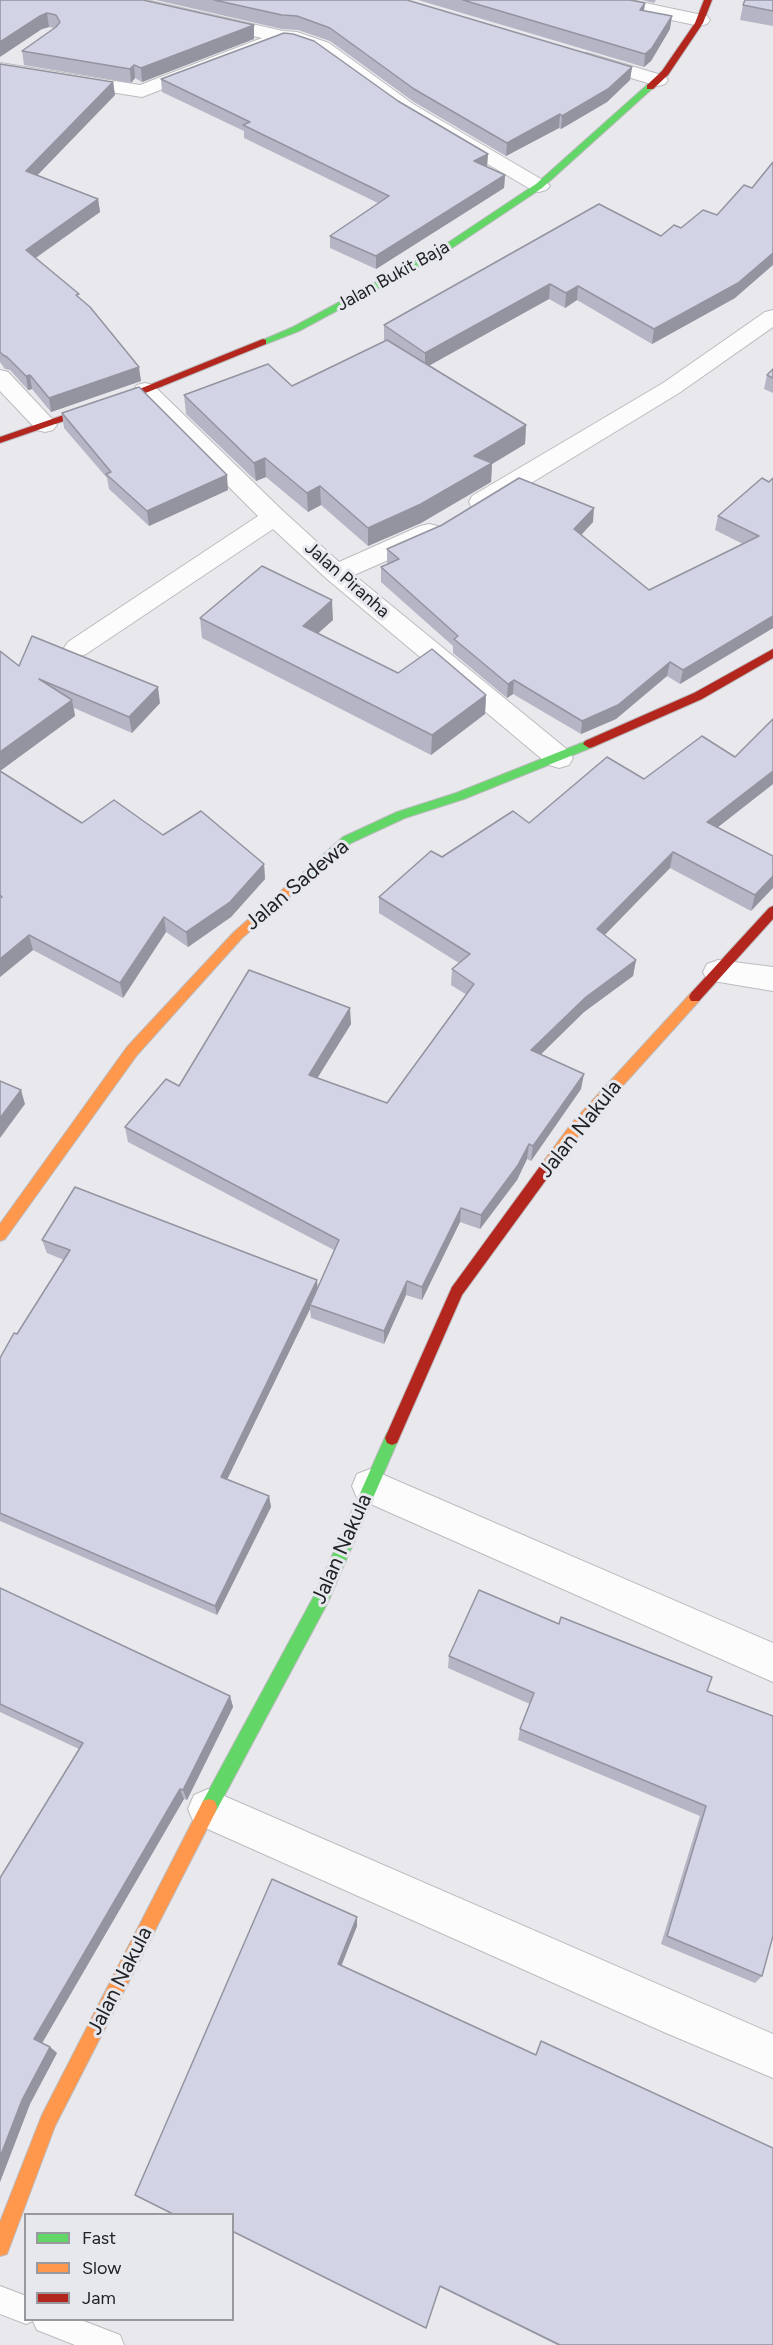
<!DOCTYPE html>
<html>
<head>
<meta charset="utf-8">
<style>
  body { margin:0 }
  #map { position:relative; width:773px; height:2345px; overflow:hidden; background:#e8e8ed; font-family:Figtree,sans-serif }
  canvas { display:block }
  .legend { position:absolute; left:24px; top:2213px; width:210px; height:108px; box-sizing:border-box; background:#e7e7ee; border:2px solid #98999e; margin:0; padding:8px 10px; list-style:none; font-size:18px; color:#222325 }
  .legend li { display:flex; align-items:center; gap:12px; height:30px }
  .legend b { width:30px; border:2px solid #98999e }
</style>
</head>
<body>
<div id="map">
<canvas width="773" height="2345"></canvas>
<ul class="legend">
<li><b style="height:8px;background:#63d668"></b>Fast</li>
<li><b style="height:8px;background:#ff974d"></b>Slow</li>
<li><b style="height:8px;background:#b3261e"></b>Jam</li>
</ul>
</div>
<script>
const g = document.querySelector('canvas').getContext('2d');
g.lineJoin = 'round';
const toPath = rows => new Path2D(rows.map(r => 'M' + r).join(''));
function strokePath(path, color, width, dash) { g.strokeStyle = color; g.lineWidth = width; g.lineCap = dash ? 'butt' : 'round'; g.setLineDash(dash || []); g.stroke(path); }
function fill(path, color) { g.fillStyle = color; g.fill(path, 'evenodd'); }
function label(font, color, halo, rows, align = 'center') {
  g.font = font + ' Figtree,sans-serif'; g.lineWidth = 6; g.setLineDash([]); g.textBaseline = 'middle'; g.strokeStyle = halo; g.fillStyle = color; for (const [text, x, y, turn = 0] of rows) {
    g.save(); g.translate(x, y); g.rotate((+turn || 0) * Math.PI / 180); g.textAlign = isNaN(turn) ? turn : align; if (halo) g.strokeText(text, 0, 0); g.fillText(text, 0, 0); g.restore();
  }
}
const lane = toPath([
  [0,2286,26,2296,26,2320,81,2320,120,2335,124,2345,75,2345,37,2330,33,2321,26,2324,0,2314,0,2286]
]);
const street = toPath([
  [112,0,146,0,283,31,297,32,329,43,413,104,546,182,550,186,546,190,539,192,532,190,399,112,315,51,294,44,284,43,142,97,0,75,0,63,140,85,262,38,114,4,112,0],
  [595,0,631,0,707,16,710,20,707,24,700,26,604,6,597,4,595,0],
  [587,53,665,76,668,80,665,84,658,86,580,63,577,59,580,55,587,53],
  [773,310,773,327,679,393,490,508,481,510,472,508,469,502,472,496,663,383,765,312,773,310],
  [0,370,8,372,53,420,57,425,53,430,45,432,37,430,0,391,0,370],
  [145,383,153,385,283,511,339,562,420,526,429,524,438,526,442,532,438,538,354,575,569,751,573,758,569,765,559,768,549,765,327,579,273,529,86,654,77,657,68,654,64,648,68,642,258,516,137,395,133,390,137,385,145,383],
  [718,960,773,967,773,991,707,980,703,972,707,964,718,960],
  [370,1469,773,1643,773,1682,357,1498,352,1486,357,1474,370,1469],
  [208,1789,773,2034,773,2078,666,2033,194,1823,188,1809,194,1795,208,1789]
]);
const fast = toPath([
  [647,85,654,87,542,188,446,252,299,331,266,344,258,342,293,327,440,248,536,184,647,85],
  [589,740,593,741,593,747,464,799,405,818,351,843,306,882,302,884,296,879,343,837,397,812,456,793,589,740],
  [392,1431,397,1433,399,1438,327,1604,215,1813,209,1815,203,1813,201,1807,203,1801,315,1594,387,1433,392,1431]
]);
const slow = toPath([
  [302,874,308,879,306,882,242,938,137,1055,5,1239,0,1241,0,1224,127,1047,234,932,298,876,302,874],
  [695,992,701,997,699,1001,581,1132,551,1173,541,1173,539,1169,541,1165,571,1124,691,993,695,992],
  [209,1799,215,1801,217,1807,215,1813,55,2126,7,2254,0,2256,0,2222,42,2115,203,1801,209,1799]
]);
const jam = toPath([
  [704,0,712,0,703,23,668,75,653,89,647,89,647,85,662,71,695,23,704,0],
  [263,339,266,340,266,344,148,392,0,443,0,437,142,388,263,339],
  [773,649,773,658,702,699,593,747,589,748,583,744,585,741,694,693,773,649],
  [773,906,773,919,699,1001,691,1001,689,997,691,993,769,908,773,906],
  [546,1163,551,1165,553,1169,551,1173,462,1295,397,1443,392,1445,387,1443,385,1438,452,1287,541,1165,546,1163]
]);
strokePath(lane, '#bcbcbf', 2);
strokePath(street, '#bcbcbf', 2);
strokePath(fast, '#bcbcbf', 2);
strokePath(slow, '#bcbcbf', 2);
strokePath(jam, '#bcbcbf', 2);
fill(lane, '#fcfcfc');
fill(street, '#fcfcfc');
fill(fast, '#63d668');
fill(slow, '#ff974d');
fill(jam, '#b3261e');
fill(toPath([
  [0,0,254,25,254,39,142,82,135,78,131,83,24,65,22,51,55,28,49,27,42,29],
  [156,0,407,0,632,67,630,80,607,102,561,129,559,128,506,156,414,102,330,41,298,30,282,29],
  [418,0,630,0,645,3,644,11,670,29,651,61,644,67],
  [642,0,656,0,654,3],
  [773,0,773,26,740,20,743,5],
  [0,64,113,82,115,95,37,175,98,199,100,212,36,258,80,299,141,381,51,412,32,389,28,390,10,370,5,369,0,362],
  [161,79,398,101,488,154,487,167,505,175,504,188,376,269,330,248,330,236,378,203,244,138,244,131,162,92],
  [599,204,735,298,652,344,577,300,565,308,549,299,429,365,526,425,525,444,492,464,491,482,421,523,368,546,321,505,308,512,266,477,256,481,186,414,184,395,292,386,385,341,384,340,384,325],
  [773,369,773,393,764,389,767,375],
  [62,413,228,490,149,526,109,489,107,478,64,428],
  [762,478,773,628,680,684,667,676,616,719,581,734,513,694,507,698,453,653,453,646,381,582,381,567,389,564,387,563,387,549,593,522,581,535,649,590,743,544,715,530,718,516],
  [200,618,333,620,318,633,398,673,486,695,485,714,431,755,202,638],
  [19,666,160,703,132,733,74,708,75,716,0,771],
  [773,719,773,784,718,827,773,856,751,911,670,868,604,935,636,960,633,976,584,1012,541,1054,581,1089,531,1161,527,1159,517,1180,480,1229,460,1222,422,1300,406,1295,384,1344,311,1318,310,1309,227,1479,269,1496,271,1507,217,1615,0,1521,0,1358,17,1334,64,1260,47,1253,42,1240,318,1288,334,1250,128,1142,125,1127,179,1086,351,1024,317,1078,387,1103,467,995,451,985,452,969,459,963,379,913,379,897,442,857,644,779,735,757],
  [0,771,82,823,163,835,264,864,265,879,231,917,188,947,166,932,123,998,33,950,0,977],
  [0,1588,230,1696,233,1707,187,1800,184,1799,42,2043,50,2047,57,2053,30,2104,0,2182,0,1878,79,1749,0,1712],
  [449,1656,707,1691,762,1976,755,1983,661,1944,700,1816,518,1740,520,1729,530,1704,448,1668],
  [357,1917,357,1926,341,1965,535,2055,541,2041,773,2345,557,2345,440,2287,234,2232]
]), '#b5b5c5');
fill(toPath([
  [645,3,643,16,640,10],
  [47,13,49,27,42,29,0,57,0,42,40,16],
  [672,16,670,29,651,61,644,67,645,54],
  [254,25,254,39,142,82,141,68],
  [134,65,135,78,131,83,130,69],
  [632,67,630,80,607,102,561,129,562,116],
  [113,82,115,95,28,185,26,171],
  [560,114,559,128,506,156,507,143],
  [488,154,487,166,474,174,474,161],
  [505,175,504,188,376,269,376,256],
  [98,199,100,212,28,263,26,250],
  [773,253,773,265,735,298,652,344,654,329],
  [550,284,549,299,425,368,425,353],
  [578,286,577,300,565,308,566,293],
  [139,367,141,381,51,412,49,398],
  [30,375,32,389,28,390,26,376],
  [526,425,525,444,492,464,491,482,421,523,368,546,368,528,474,456],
  [265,458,266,477,256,481,254,463],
  [227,475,228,490,149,526,147,511],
  [320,486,321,505,308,512,307,493],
  [594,508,593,522,573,544,574,529],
  [332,600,333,620,304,646,303,626],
  [773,616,773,628,680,684,683,670],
  [670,662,667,676,616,719,581,734,582,721],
  [514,680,513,694,507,698,508,684],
  [158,687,160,703,132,733,129,717],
  [486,695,485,714,431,755,432,735],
  [72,700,75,716,0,771,0,752],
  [773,771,773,784,704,838,707,822],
  [673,852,670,868,595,945,597,929],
  [264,864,265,879,231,917,188,947,186,932],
  [773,876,773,888,751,911,755,895],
  [164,917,166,932,123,998,120,983],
  [29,935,33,950,0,977,0,959],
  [636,960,633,976,584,1012,530,1065,531,1050,586,997],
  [350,1008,351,1024,310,1090,309,1075],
  [584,1074,581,1089,531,1161,533,1146],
  [21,1090,25,1104,0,1138,0,1118],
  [529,1144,527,1159,517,1180,480,1229,481,1215],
  [461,1208,460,1222,422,1300,422,1287],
  [317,1280,318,1293,310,1305,310,1309,223,1488,221,1477],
  [407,1281,406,1295,384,1344,384,1331],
  [269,1496,271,1507,217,1615,215,1606],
  [230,1696,233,1707,187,1800,183,1790],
  [180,1789,184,1799,41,2045,34,2039],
  [357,1917,357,1926,339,1972,338,1964],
  [50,2047,57,2053,30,2104,0,2182,0,2157,22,2100]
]), '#9394a0');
const building = toPath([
  [0,0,143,0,254,25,141,68,134,65,130,69,22,51,56,27,60,22,56,15,47,13,40,16,0,42,0,0],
  [214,0,407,0,632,67,608,89,562,116,560,114,507,143,414,89,330,28,297,16,282,15,214,0],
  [463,0,630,0,645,3,640,10,672,16,652,48,645,54,463,0],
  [745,0,773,0,773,11,743,5,745,0],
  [284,33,293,34,314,41,398,101,488,154,474,161,505,175,376,256,330,236,389,196,243,125,250,122,161,79,284,33],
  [0,64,113,82,26,171,98,199,26,250,79,294,76,295,90,307,139,367,49,398,30,375,26,376,7,357,3,355,0,352,0,64],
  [773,162,773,253,738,283,654,329,578,286,566,293,550,284,425,353,384,325,599,204,661,236,674,225,681,228,703,210,717,215,744,185,752,188,773,162],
  [387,340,526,425,474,456,492,463,421,504,368,528,320,486,307,493,265,458,254,463,184,395,268,364,292,386,387,340],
  [773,369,773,378,767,375,773,369],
  [139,387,227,475,147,511,106,474,111,472,62,413,139,387],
  [519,478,594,508,574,529,649,590,759,536,718,516,762,478,769,482,773,478,773,616,683,670,670,662,618,705,582,721,514,680,508,684,454,639,458,636,381,567,399,559,387,549,442,525,519,478],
  [262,566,332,600,303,626,398,673,432,649,486,695,432,735,200,618,262,566],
  [32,636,158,687,129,717,39,679,72,700,0,752,0,651,19,666,32,636],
  [773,719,773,771,707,822,773,856,773,876,755,895,673,852,597,929,636,960,586,997,531,1050,584,1074,533,1146,529,1144,518,1165,481,1215,461,1208,422,1287,407,1281,384,1331,310,1305,339,1240,125,1127,166,1079,179,1086,249,970,350,1008,309,1075,387,1103,474,984,452,969,470,954,379,897,431,851,442,857,513,811,529,823,607,757,644,779,702,736,735,757,773,719],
  [0,771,82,823,114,800,163,835,201,811,264,864,230,902,186,932,164,917,120,983,29,935,0,959,0,898,2,897,0,895,0,771],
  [0,1081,21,1090,0,1118,0,1081],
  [75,1187,317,1280,221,1477,269,1496,215,1606,0,1513,0,1358,14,1333,17,1334,70,1250,42,1240,75,1187],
  [0,1588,230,1696,183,1790,180,1789,34,2039,50,2047,22,2100,0,2157,0,1878,83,1743,0,1704,0,1588],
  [479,1590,559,1624,561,1617,712,1677,707,1691,773,1716,773,1936,762,1976,667,1936,706,1806,520,1729,534,1693,449,1656,479,1590],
  [272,1879,357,1917,338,1964,536,2055,541,2041,773,2148,773,2345,560,2345,440,2286,426,2328,232,2231,232,2214,173,2214,135,2195,272,1879]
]);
fill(building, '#d2d3e5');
strokePath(building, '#9394a0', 1.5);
label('18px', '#222325', '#e7e7ee', [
  ["Jalan Bukit Baja",393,276,-29],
  ["Jalan Piranha",347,580,41]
]);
label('21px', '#222325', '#e7e7ee', [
  ["Jalan Sadewa",297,885,-40],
  ["Jalan Nakula",580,1129,-51],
  ["Jalan Nakula",342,1549,-66],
  ["Jalan Nakula",120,1981,-63]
]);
</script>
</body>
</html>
